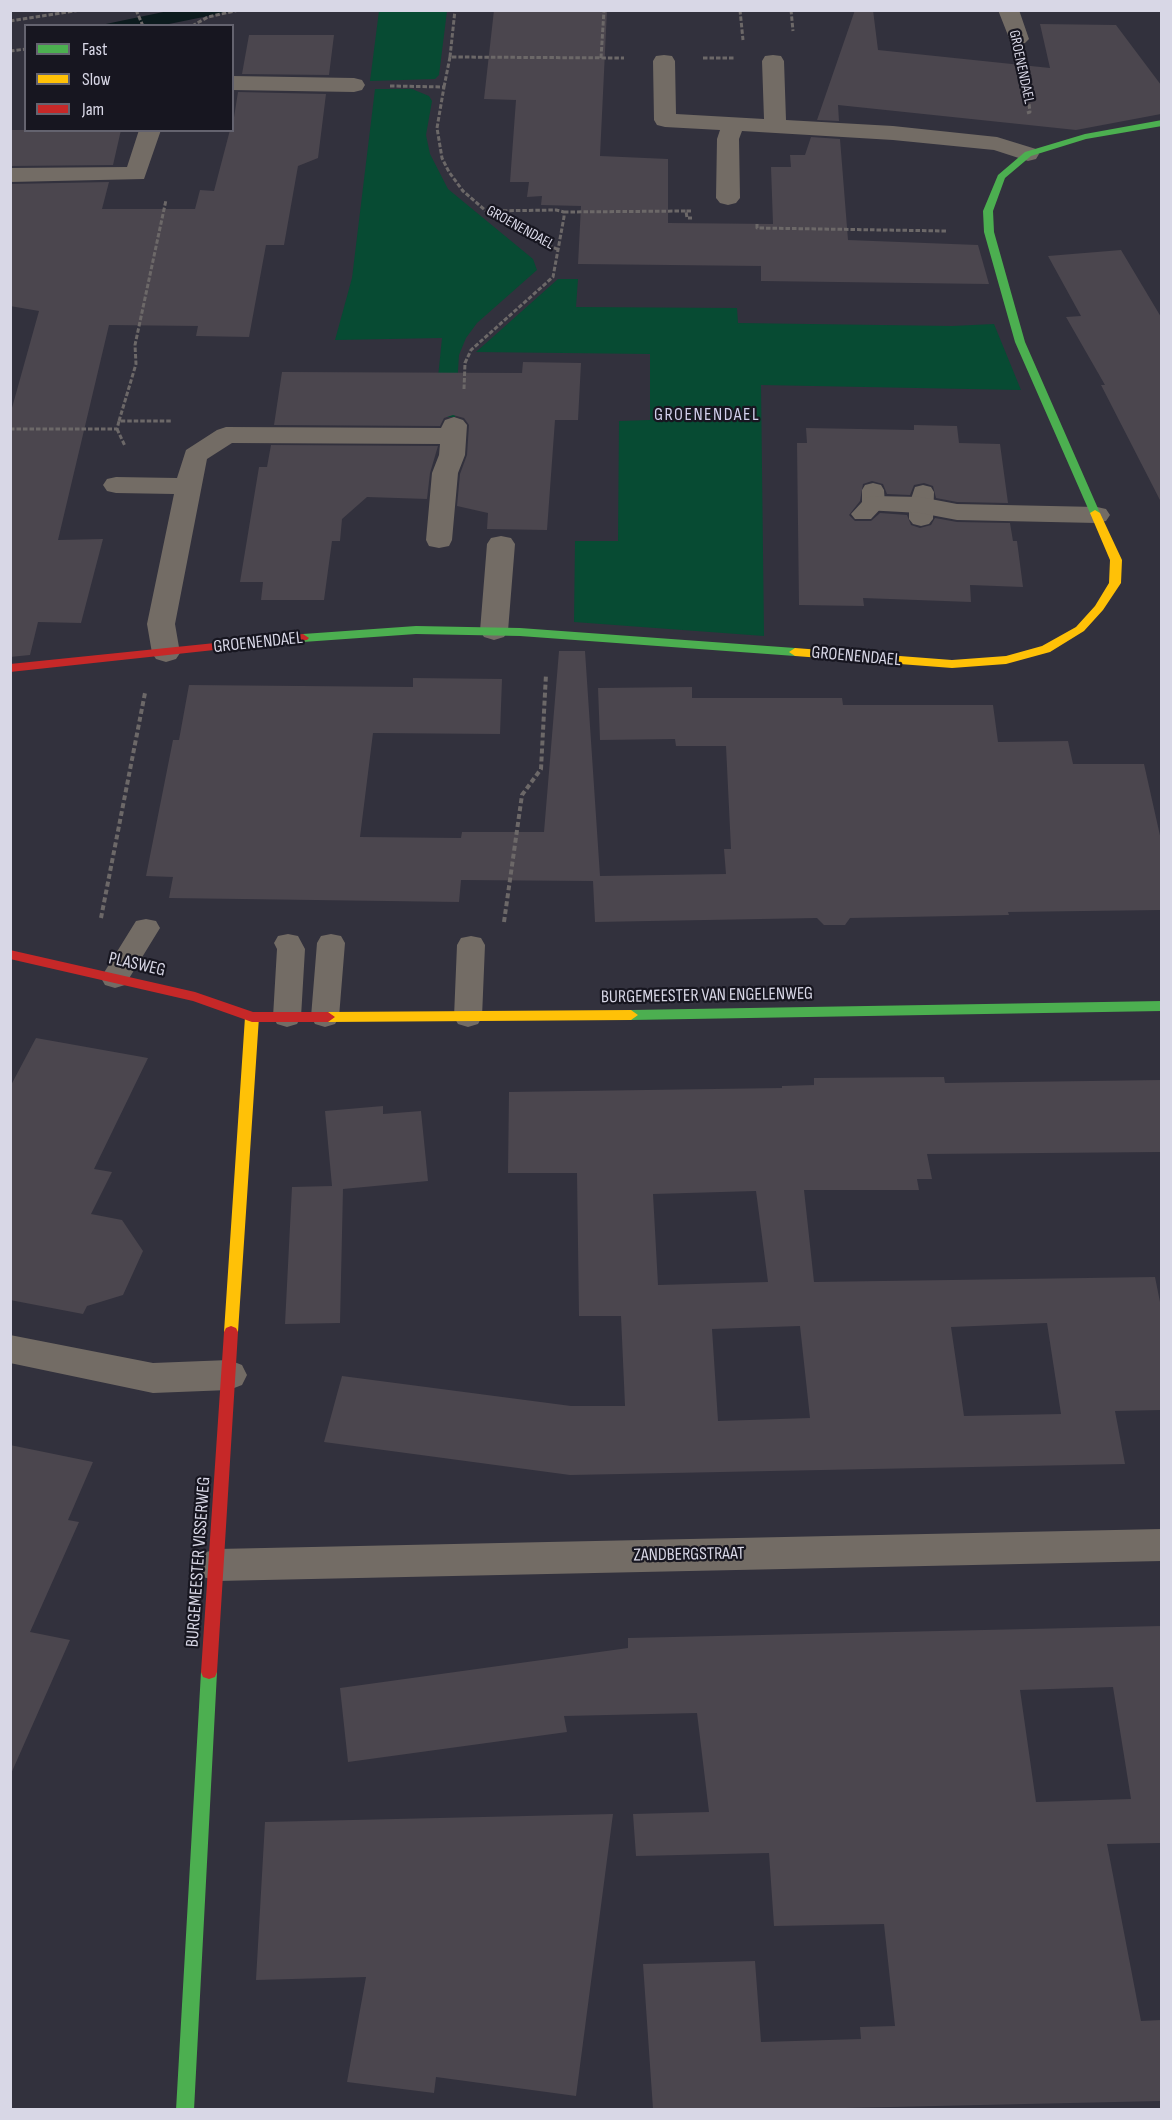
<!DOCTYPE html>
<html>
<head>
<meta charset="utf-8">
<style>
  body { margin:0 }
  #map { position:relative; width:1172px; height:2120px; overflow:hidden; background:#32313d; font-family:"Sofia Sans Condensed",sans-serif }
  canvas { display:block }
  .frame { position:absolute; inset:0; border:12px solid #d8d7e6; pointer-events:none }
  .legend { position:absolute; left:24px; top:24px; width:210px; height:108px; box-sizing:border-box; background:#171620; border:2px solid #64636f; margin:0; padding:8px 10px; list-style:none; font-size:18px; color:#d8d7e6 }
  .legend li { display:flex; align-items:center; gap:12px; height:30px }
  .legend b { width:30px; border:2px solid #64636f }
</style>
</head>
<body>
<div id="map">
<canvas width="1172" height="2120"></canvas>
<div class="frame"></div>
<ul class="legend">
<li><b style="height:8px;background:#4caf50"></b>Fast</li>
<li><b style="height:8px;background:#ffc107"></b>Slow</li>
<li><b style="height:8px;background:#c62828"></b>Jam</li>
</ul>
</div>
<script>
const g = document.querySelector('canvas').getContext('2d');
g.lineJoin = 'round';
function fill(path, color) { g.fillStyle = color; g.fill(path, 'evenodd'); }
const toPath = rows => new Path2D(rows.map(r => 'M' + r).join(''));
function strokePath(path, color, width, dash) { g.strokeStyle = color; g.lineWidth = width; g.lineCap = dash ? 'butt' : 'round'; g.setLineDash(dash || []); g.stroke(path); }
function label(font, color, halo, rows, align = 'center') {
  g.font = font + ' "Sofia Sans Condensed",sans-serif'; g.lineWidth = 4.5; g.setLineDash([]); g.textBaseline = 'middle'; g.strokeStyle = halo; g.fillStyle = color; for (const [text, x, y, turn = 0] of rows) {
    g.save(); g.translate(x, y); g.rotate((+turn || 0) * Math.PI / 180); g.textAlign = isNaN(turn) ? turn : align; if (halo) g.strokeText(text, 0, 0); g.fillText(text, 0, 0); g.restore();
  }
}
fill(toPath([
  [379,11,447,11,439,75,435,79,370,81],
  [375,89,412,89,429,96,432,101,426,135,430,154,448,189,533,259,537,270,477,323,466,338,459,355,455,417,434,417,442,338,335,340,352,278],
  [558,279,578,279,576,307,737,308,738,323,952,326,994,324,1021,390,761,385,764,636,574,622,575,541,618,541,619,421,650,420,650,354,476,352]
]), '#074b33');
fill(toPath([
  [173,10,233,11,164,25,101,25]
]), '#0c1b1e');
fill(toPath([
  [494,10,607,10,600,156,668,159,668,223,773,224,771,167,791,167,790,155,805,155,811,137,840,139,848,240,978,245,989,284,761,281,761,266,578,264,581,206,541,205,542,196,527,197,529,182,510,182,516,100,484,99],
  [855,10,873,10,878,50,1050,68,1040,24,1116,25,1161,85,1161,114,1076,130,838,105,839,121,817,120],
  [249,35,334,35,329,75,242,74],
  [238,92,326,94,318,158,298,166,284,245,266,245,249,337,196,336,198,326,109,325,58,540,103,539,81,623,38,622,30,655,10,657,10,415,39,311,10,306,10,184,109,182,102,209,195,209,200,190,214,191,230,130,232,130],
  [10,130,121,130,113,165,10,166],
  [1121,250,1161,317,1161,502,1101,385,1105,385,1066,317,1081,316,1048,256],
  [523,362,581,363,578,420,555,420,547,530,487,529,488,513,457,506,460,474,467,455,469,425,464,418,453,415,444,418,440,426,274,425,282,372,522,373],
  [914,425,957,426,959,443,1000,444,1008,503,957,502,936,498,933,486,924,483,914,485,910,495,887,494,883,484,872,481,863,484,860,501,849,515,855,521,871,521,880,513,907,515,911,525,920,528,931,525,935,518,957,522,1010,523,1013,541,1017,541,1023,587,970,585,971,602,863,598,864,606,799,605,797,443,807,443,806,428,914,430],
  [271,445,438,446,430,473,427,499,367,497,342,519,340,541,332,541,324,600,261,600,263,582,240,582,259,467,267,467],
  [559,651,585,651,600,876,726,874,724,849,731,849,726,746,676,746,675,739,600,740,598,688,692,687,692,698,842,698,843,705,993,705,998,742,1068,741,1073,764,1144,764,1161,840,1161,910,1008,912,1009,915,850,918,845,925,824,925,817,918,595,922,593,881,461,880,459,902,169,898,173,877,146,876,173,740,179,740,189,685,413,687,413,678,502,679,500,734,373,733,360,837,461,838,462,832,544,832],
  [36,1038,148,1058,94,1169,112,1172,91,1214,122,1220,143,1251,123,1295,87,1306,83,1314,10,1300,10,1087],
  [944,1077,945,1083,1161,1080,1161,1152,927,1154,932,1179,917,1179,919,1190,804,1190,814,1282,1155,1277,1161,1307,1161,1410,1115,1411,1125,1464,570,1475,324,1442,342,1376,571,1406,625,1406,621,1316,579,1316,577,1173,508,1173,509,1092,782,1088,782,1086,814,1085,814,1078],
  [756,1191,768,1282,658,1285,653,1194],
  [1047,1323,1061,1414,964,1416,951,1327],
  [800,1326,810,1418,718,1421,712,1329],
  [383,1106,383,1114,421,1111,428,1181,343,1189,340,1323,285,1324,292,1187,332,1186,325,1111],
  [10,1445,93,1462,68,1520,79,1522,30,1632,70,1640,10,1776],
  [1161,1626,1161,1843,1107,1844,1141,2021,1161,2020,1161,2101,801,2109,653,2109,643,1964,755,1961,761,2042,861,2039,860,2027,895,2026,884,1924,774,1926,769,1853,636,1856,633,1814,709,1812,697,1713,564,1716,567,1732,348,1762,340,1688,628,1648,628,1638],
  [1113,1687,1131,1799,1036,1802,1020,1690],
  [613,1814,576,2096,436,2077,434,2093,347,2082,366,1977,256,1980,265,1822]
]), '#4b464e');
strokePath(toPath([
  [136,10,143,26],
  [740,10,743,40],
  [791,10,793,31],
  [10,21,81,10],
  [192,26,208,17,239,10],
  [10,51,26,49],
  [450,57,455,10],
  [601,58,604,10],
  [703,58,735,58],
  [1025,72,1030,112,1027,113],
  [390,86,444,87,437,128,442,158,449,172,463,191,486,211,514,229,559,250],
  [444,87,450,57,624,58],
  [691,211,686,211,687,218,692,218],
  [564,212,686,211],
  [757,224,757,228,947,231],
  [464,389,465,363,471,350,553,277,564,217,564,212,556,210,486,211],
  [119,421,136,364,135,345,166,200],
  [10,429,117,429,119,421,172,421],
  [117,429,125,446]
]), '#6c6868', 3, [4.5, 2]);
strokePath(toPath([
  [101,918,145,693],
  [504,922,522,795,541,769,546,674]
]), '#6c6868', 4, [5, 3]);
fill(toPath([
  [873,483,881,485,884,490,885,504,871,519,855,519,851,514,862,502,862,490,865,485,873,483],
  [923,485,931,487,934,492,933,519,929,524,921,526,913,524,909,519,909,505,915,487,923,485],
  [146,919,156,921,160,928,125,985,115,988,105,985,101,978,105,971,136,921,146,919],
  [288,934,298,936,305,949,301,1017,297,1024,287,1027,277,1024,273,1017,277,949,274,943,278,936,288,934],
  [331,934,341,936,345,943,339,1017,335,1024,325,1027,315,1024,311,1017,317,943,321,936,331,934],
  [471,936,481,938,485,945,482,1017,478,1024,468,1027,458,1024,454,1017,457,945,461,938,471,936]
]), '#736c65');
fill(toPath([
  [998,10,1019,10,1029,39,1025,43,1011,43,998,10],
  [664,55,672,56,675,61,676,114,764,119,762,61,765,56,773,55,781,56,784,61,786,120,893,126,997,137,1036,149,1039,154,1036,159,1028,161,994,150,893,140,742,131,739,139,740,198,736,203,728,205,720,203,716,198,717,139,720,130,665,127,657,125,654,120,653,61,656,56,664,55],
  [232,76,354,78,362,80,365,85,362,90,354,92,232,90,232,76],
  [139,130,161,130,144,179,10,182,10,168,127,167,139,130],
  [454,417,463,420,467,425,465,455,458,473,452,540,449,546,439,548,429,546,426,540,432,473,439,455,440,444,232,443,207,459,175,624,180,653,176,659,166,662,156,659,152,653,147,624,174,494,116,493,107,491,103,485,107,479,116,477,177,478,186,450,217,430,226,427,441,428,445,420,454,417],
  [874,496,920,497,957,504,1097,507,1106,509,1110,515,1106,521,1097,523,957,520,920,513,865,510,861,504,865,498,874,496],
  [501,536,511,538,515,544,508,631,504,637,494,640,484,637,480,631,487,544,491,538,501,536],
  [10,1335,153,1363,229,1360,242,1365,247,1375,242,1385,229,1390,153,1393,10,1363,10,1335],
  [1162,1529,1162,1561,217,1581,203,1577,198,1565,203,1553,217,1549,1162,1529]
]), '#736c65');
fill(toPath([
  [1162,120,1162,126,1086,139,1031,156,1005,178,993,211,994,232,1025,342,1100,513,1095,516,1090,513,1015,342,984,232,983,211,998,175,1025,152,1085,134,1162,120],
  [416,626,520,628,795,648,801,652,795,656,520,636,416,634,303,642,297,638,303,634,416,626],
  [1162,1001,1162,1011,631,1020,624,1015,631,1010,1162,1001],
  [209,1665,215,1667,217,1672,194,2110,176,2110,201,1672,203,1667,209,1665]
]), '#4caf50');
fill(toPath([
  [1095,510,1100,513,1122,560,1121,583,1103,610,1084,631,1050,652,1006,664,952,668,795,656,789,652,795,648,952,660,1006,656,1042,646,1076,627,1095,606,1109,583,1110,560,1090,513,1095,510],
  [631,1010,638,1015,631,1020,328,1022,321,1017,328,1012,631,1010],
  [252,1012,259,1017,238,1332,236,1336,231,1338,226,1336,224,1332,245,1017,252,1012]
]), '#ffc107');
fill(toPath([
  [303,634,309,638,307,640,10,672,10,664,303,634],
  [10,950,195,992,253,1012,328,1012,335,1017,328,1022,252,1022,193,1001,10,959,10,950],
  [231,1326,236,1328,238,1332,217,1672,215,1677,209,1679,203,1677,201,1672,224,1332,226,1328,231,1326]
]), '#c62828');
label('15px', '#d8d7e6', '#171620', [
  ["GROENENDAEL",1021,67,78],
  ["GROENENDAEL",520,228,29]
]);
g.letterSpacing = '1.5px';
label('18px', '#d1ceeb', '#171620', [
  ["GROENENDAEL",707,415]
]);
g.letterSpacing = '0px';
label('18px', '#d8d7e6', '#171620', [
  ["GROENENDAEL",258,643,-6],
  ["GROENENDAEL",856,657,5],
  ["PLASWEG",137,965,13],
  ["BURGEMEESTER VAN ENGELENWEG",707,996,-1],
  ["ZANDBERGSTRAAT",689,1555,-1],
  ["BURGEMEESTER VISSERWEG",199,1562,-86]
]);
</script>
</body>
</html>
